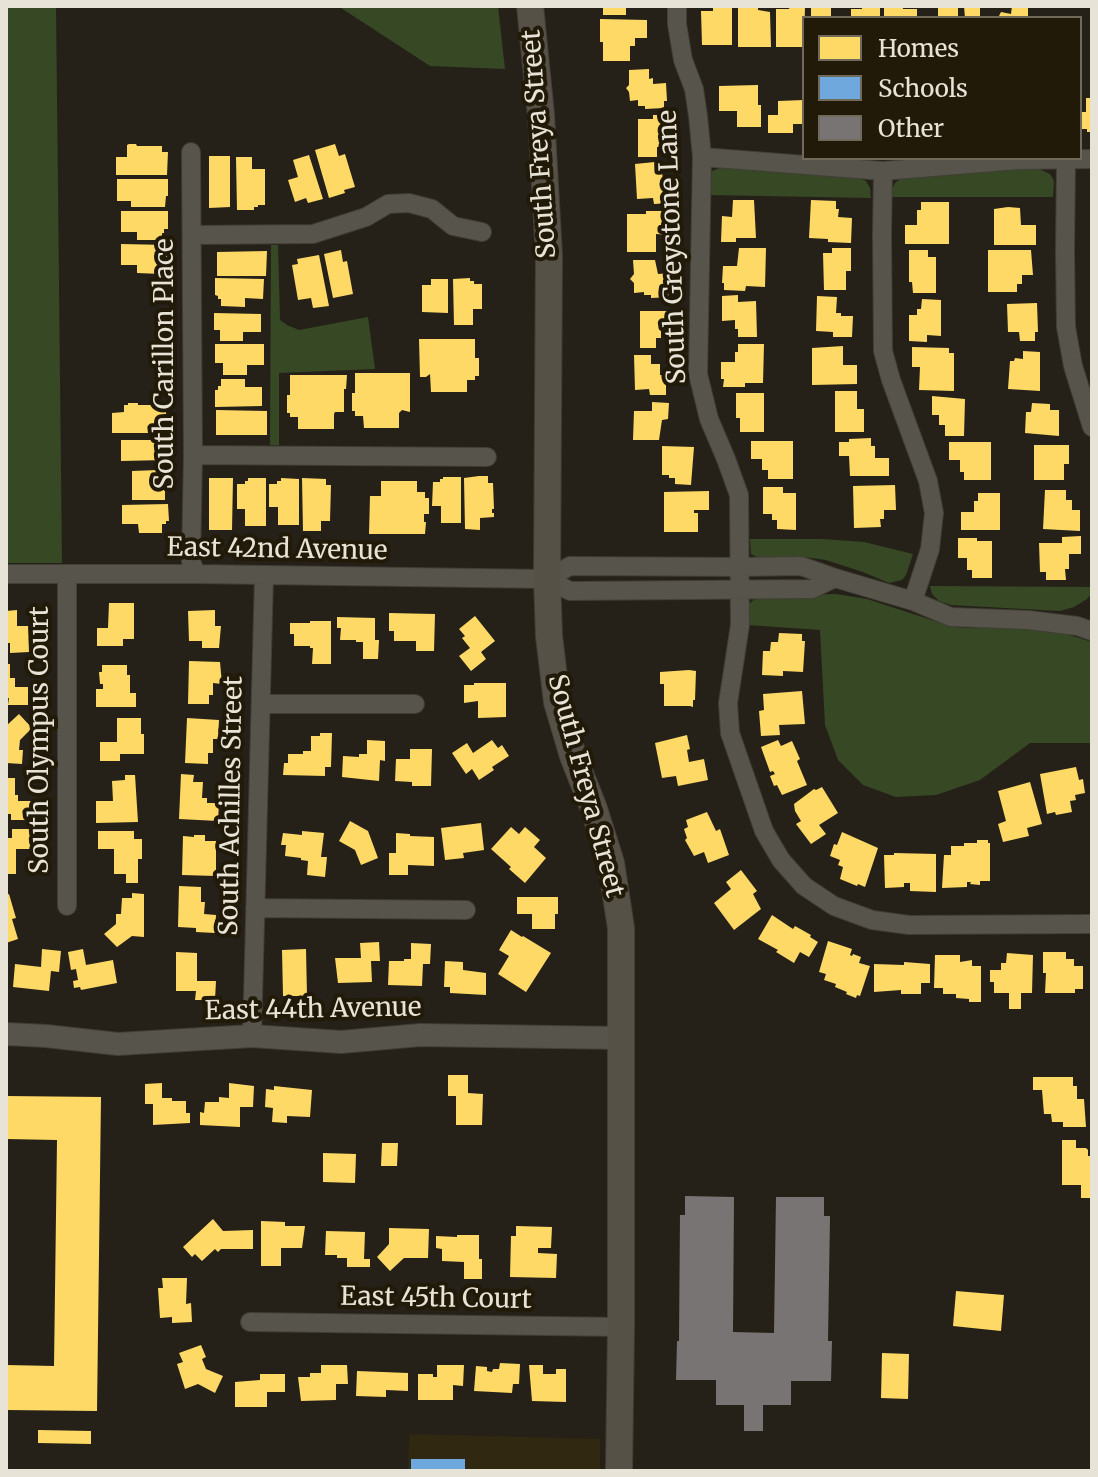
<!DOCTYPE html>
<html>
<head>
<meta charset="utf-8">
<style>
  body { margin:0 }
  #map { position:relative; width:1098px; height:1477px; overflow:hidden; background:#252118; font-family:Merriweather,serif }
  canvas { display:block }
  .frame { position:absolute; inset:0; border:8px solid #e7e3d7; pointer-events:none }
  .legend { position:absolute; left:802px; top:16px; width:280px; height:144px; box-sizing:border-box; background:#221a08; border:2px solid #716a5b; margin:0; padding:10px 14px; list-style:none; font-size:24px; color:#e7e3d7 }
  .legend li { display:flex; align-items:center; gap:16px; height:40px }
  .legend b { width:40px; border:2px solid #716a5b }
</style>
</head>
<body>
<div id="map">
<canvas width="1098" height="1477"></canvas>
<div class="frame"></div>
<ul class="legend">
<li><b style="height:22px;background:#ffd966"></b>Homes</li>
<li><b style="height:22px;background:#6fa8dc"></b>Schools</li>
<li><b style="height:22px;background:#797474"></b>Other</li>
</ul>
</div>
<script>
const g = document.querySelector('canvas').getContext('2d');
g.lineJoin = 'round';
function fill(path, color) { g.fillStyle = color; g.fill(path, 'evenodd'); }
const toPath = rows => new Path2D(rows.map(r => 'M' + r).join(''));
function strokePath(path, color, width, dash) { g.strokeStyle = color; g.lineWidth = width; g.lineCap = dash ? 'butt' : 'round'; g.setLineDash(dash || []); g.stroke(path); }
function label(font, color, halo, rows, align = 'center') {
  g.font = font + ' Merriweather,serif'; g.lineWidth = 8; g.setLineDash([]); g.textBaseline = 'middle'; g.strokeStyle = halo; g.fillStyle = color; for (const [text, x, y, turn = 0] of rows) {
    g.save(); g.translate(x, y); g.rotate((+turn || 0) * Math.PI / 180); g.textAlign = isNaN(turn) ? turn : align; if (halo) g.strokeText(text, 0, 0); g.fillText(text, 0, 0); g.restore();
  }
}
fill(toPath([
  [409,1434,600,1439,600,1471,408,1471]
]), '#312811');
fill(toPath([
  [6,6,56,6,62,563,6,563],
  [338,6,498,6,505,69,430,66],
  [728,167,858,178,866,181,870,188,871,198,708,195,707,179,712,171,720,168],
  [1017,168,1037,168,1050,174,1054,181,1053,197,892,197,892,189,895,183,900,179],
  [271,245,278,245,280,320,287,325,299,330,368,317,375,369,279,373,279,445,270,445],
  [750,539,822,539,864,542,913,554,906,575,902,580,889,583,863,572,826,560,804,557,757,557,751,554],
  [930,586,1092,587,1092,593,1087,599,1074,607,1060,611,951,605,939,601,932,594],
  [836,594,867,599,947,625,963,628,1025,627,1066,634,1092,642,1092,743,1030,743,980,780,936,795,896,797,863,785,838,760,825,725,820,630,747,625,748,607,751,602,759,596]
]), '#374825');
fill(toPath([
  [603,6,626,6,626,15,603,15],
  [713,6,732,6,732,45,702,45,701,11,713,11],
  [738,6,758,6,758,10,770,12,771,47,738,47],
  [790,6,805,6,804,47,776,47,776,9,789,9],
  [811,6,831,6,831,18,811,18],
  [862,6,880,6,880,18,851,18,851,9,862,9],
  [884,6,903,6,903,9,917,9,917,18,884,18],
  [938,6,958,6,958,18,938,18],
  [964,6,980,6,980,18,965,18],
  [1012,6,1028,6,1028,18,998,18,1001,12,1011,14],
  [600,19,647,20,647,38,635,38,635,46,630,46,630,61,603,61,603,42,600,42],
  [649,69,649,79,653,78,653,84,666,83,667,101,664,101,664,108,645,109,645,106,638,106,638,100,630,101,629,92,626,88,629,85,629,70],
  [758,85,758,105,761,105,761,127,737,127,737,111,719,111,719,86],
  [1086,98,1092,98,1092,132,1087,132,1087,129,1080,129,1080,112,1086,112],
  [804,100,804,124,793,124,793,133,768,133,768,115,778,115,778,101],
  [653,115,671,115,671,141,663,141,663,147,657,147,657,157,638,157,638,119,653,119],
  [129,144,136,144,137,146,162,146,162,152,168,152,167,175,116,175,116,157,127,157,127,145],
  [335,144,339,156,345,154,355,187,344,190,345,193,329,198,315,150],
  [309,155,323,199,308,203,306,198,295,202,288,180,298,177,293,160],
  [209,156,230,156,230,207,209,208],
  [236,157,252,157,252,169,265,169,265,205,258,205,258,207,254,207,254,210,237,210],
  [655,162,656,172,662,172,663,180,670,180,671,203,654,204,653,198,637,199,635,164],
  [117,179,168,179,168,196,166,196,165,207,131,207,131,201,117,201],
  [733,200,754,200,756,238,736,238,736,242,721,242,722,216,732,217],
  [811,200,836,201,836,209,839,209,838,217,852,218,851,243,828,242,828,239,809,238],
  [921,202,949,202,949,244,905,244,905,225,917,225,917,210,921,210],
  [1008,207,1020,208,1021,225,1036,225,1036,245,994,245,994,209],
  [121,211,168,211,168,229,164,229,164,233,162,233,162,240,137,240,137,232,121,232],
  [646,211,668,211,670,235,656,234,656,252,627,252,627,214,646,214],
  [121,244,168,245,167,263,165,263,165,266,161,266,161,274,137,273,137,265,121,265],
  [739,248,766,248,765,287,746,286,745,291,724,290,724,283,722,283,723,266,737,266],
  [832,248,851,248,851,271,846,271,846,290,824,290,823,253,832,253],
  [341,250,343,262,347,261,353,294,333,298,324,254],
  [909,250,928,250,928,257,936,257,936,293,913,293,912,282,909,282],
  [988,250,1031,250,1033,275,1022,275,1022,284,1017,284,1017,292,988,292],
  [267,251,266,276,217,276,217,252],
  [319,255,329,306,313,308,311,298,298,300,292,265,298,264,297,259],
  [633,260,655,260,658,274,672,273,670,297,651,298,651,295,644,295,644,292,634,293,634,283,630,279,634,274],
  [215,278,264,279,263,299,245,298,245,307,221,306,221,299,218,299,218,296,215,295],
  [470,278,470,281,474,281,474,284,482,284,482,309,473,309,473,325,454,325,453,279],
  [431,279,448,279,448,313,422,312,422,285,431,285],
  [738,295,738,302,756,301,757,337,738,337,738,329,735,329,735,320,722,321,722,296],
  [817,296,837,297,836,313,841,313,841,316,853,316,852,337,833,337,833,332,816,331],
  [922,299,941,300,941,336,927,335,927,342,909,341,909,315,917,315,917,309,921,309],
  [1037,303,1038,332,1035,332,1035,341,1020,341,1019,332,1008,332,1007,304],
  [640,311,667,311,669,329,661,329,661,338,656,338,656,348,640,348],
  [214,313,261,314,261,332,243,332,243,341,220,341,220,330,214,330],
  [419,339,475,339,475,358,479,358,479,376,475,376,475,380,467,380,467,392,431,392,430,374,426,377,420,377],
  [215,344,264,344,264,365,247,365,247,375,223,375,223,363,215,363],
  [738,344,764,344,763,383,745,383,745,387,723,387,724,379,721,379,721,362,735,362,735,352,738,352],
  [843,346,843,365,857,365,857,384,812,385,812,348],
  [912,347,949,348,949,353,954,353,954,391,919,390,920,367,912,367],
  [1023,351,1040,352,1040,391,1008,389,1010,361,1014,361,1015,358,1023,359],
  [634,355,651,355,651,364,660,364,660,375,666,375,666,395,650,395,649,389,635,390],
  [355,373,410,373,410,412,402,410,399,413,399,428,364,428,363,416,355,416,355,411,352,411,352,393,355,393],
  [290,375,347,375,346,389,344,389,344,412,335,412,334,414,334,429,298,429,298,417,290,417,290,413,287,413,287,395,290,395],
  [221,379,245,379,245,387,262,387,262,406,215,407,215,390,218,390,218,386,221,386],
  [835,391,857,391,857,409,864,409,864,432,835,432],
  [736,393,764,393,764,432,740,432,740,418,736,418],
  [932,396,965,399,964,436,945,436,945,425,939,425,939,415,932,415],
  [652,402,669,403,668,419,662,420,659,440,633,440,634,411,652,411],
  [128,403,138,403,138,405,166,405,166,419,163,419,163,433,112,433,112,413,124,412,124,405,128,405],
  [1032,403,1050,404,1050,410,1059,410,1059,436,1025,433,1026,412,1031,412],
  [216,410,267,411,267,435,216,435],
  [871,438,871,446,875,446,875,458,889,458,889,476,850,476,849,456,839,456,839,442,849,442,849,439],
  [121,440,166,440,166,460,121,461],
  [751,441,793,441,793,479,768,479,768,470,762,470,762,459,751,459],
  [949,442,991,442,991,480,964,480,964,472,960,472,960,460,949,460],
  [1034,445,1069,445,1069,464,1064,464,1064,480,1034,480],
  [662,446,694,447,691,485,675,484,675,478,669,478,669,475,662,475],
  [158,470,158,479,165,479,165,500,132,500,132,471],
  [479,476,488,476,488,483,493,483,494,509,492,509,492,513,494,513,494,517,480,518,480,530,465,529,464,478],
  [443,477,461,477,461,523,441,523,441,506,432,506,433,482,440,482,440,479,443,479],
  [209,478,233,478,232,530,209,530],
  [248,478,266,478,266,526,245,526,245,509,237,509,237,484,245,484,245,481,248,481],
  [281,478,299,479,299,525,278,525,278,507,269,507,269,484,277,484,277,481,281,481],
  [302,478,326,479,326,485,331,485,330,521,321,521,321,531,303,531],
  [381,481,417,481,417,492,425,492,425,498,429,498,429,514,424,514,424,522,426,522,425,534,369,534,370,496,381,496],
  [895,485,896,510,884,510,884,519,880,519,881,527,854,528,853,486],
  [763,487,783,487,783,493,796,493,796,530,777,529,777,520,772,520,772,514,763,514],
  [1045,490,1066,490,1066,500,1072,500,1072,510,1080,510,1080,531,1043,529],
  [709,491,709,510,694,510,694,513,698,513,698,532,664,532,664,492],
  [978,493,1000,493,1000,530,961,530,961,512,974,512,974,501,978,501],
  [168,504,169,521,166,521,166,524,162,524,162,533,139,533,138,524,122,524,122,505],
  [1081,536,1081,554,1069,554,1069,569,1065,569,1066,580,1046,580,1046,572,1040,572,1039,543,1062,543,1062,537],
  [958,538,977,538,977,541,992,541,992,578,972,578,972,570,967,570,967,558,958,558],
  [109,603,134,603,134,639,123,639,123,646,97,646,97,628,108,628],
  [17,610,17,626,28,626,29,652,10,653,10,643,6,643,6,611],
  [215,610,215,626,221,626,219,648,202,648,202,641,189,641,188,611],
  [389,613,435,614,434,651,416,651,416,641,394,641,394,631,389,631],
  [475,616,495,641,481,652,486,659,471,671,459,656,470,648,462,638,465,636,459,629],
  [337,617,375,618,375,640,379,640,378,659,363,659,363,642,356,642,356,640,340,640,341,628,337,628],
  [310,621,331,621,331,664,312,664,313,648,310,648,310,646,294,646,294,634,290,634,290,623,310,623],
  [779,633,802,634,802,641,805,641,803,672,783,671,783,676,762,675,763,651,770,651,771,642,778,642],
  [189,661,220,662,222,684,213,683,213,695,209,695,209,704,188,704],
  [6,664,10,664,10,678,15,678,15,687,28,687,28,705,8,705,9,698,6,698],
  [102,665,127,665,127,675,130,675,130,693,136,693,136,707,96,707,96,689,103,689,103,684,100,684,99,672,102,672],
  [689,670,696,671,695,700,693,700,693,707,690,706,664,706,664,684,660,684,660,672],
  [474,683,506,683,506,717,478,718,478,701,464,703,464,685,474,685],
  [802,691,805,724,779,725,780,735,761,736,759,711,764,710,763,694],
  [19,714,32,728,20,740,19,750,23,750,22,764,6,763,6,726],
  [117,718,141,718,141,734,144,734,144,754,120,754,120,761,100,761,100,742,117,742],
  [187,718,219,720,218,739,213,739,213,753,208,753,208,764,185,763],
  [320,733,332,733,331,767,325,767,325,776,283,775,284,763,288,763,288,754,303,754,303,751,311,751,311,736,320,736],
  [687,735,690,749,687,750,689,762,704,759,708,780,678,786,676,776,662,778,655,743],
  [367,740,385,741,385,761,380,760,379,781,342,777,343,756,359,757,359,754,367,754],
  [492,740,498,748,502,745,509,756,492,767,494,770,479,780,472,769,466,774,452,753,467,743,473,753],
  [778,740,781,746,792,741,800,759,797,761,807,785,782,795,777,785,774,786,770,776,775,774,773,771,770,772,761,747],
  [410,749,432,749,431,786,412,786,412,782,395,781,396,759,410,759],
  [1076,767,1079,780,1083,779,1085,793,1075,795,1076,800,1070,801,1072,812,1056,815,1055,812,1047,814,1040,774],
  [181,774,194,775,193,782,203,782,202,798,207,798,207,803,219,803,218,821,179,819],
  [125,775,135,775,138,822,96,823,96,801,113,801,112,781,125,780],
  [6,778,15,778,15,795,18,795,18,801,31,801,31,820,11,820,11,814,6,814],
  [1030,782,1042,824,1027,828,1029,836,1003,842,998,824,1006,821,998,791],
  [822,787,838,813,819,825,826,834,811,844,796,824,801,821,795,811,794,804,814,789,816,790],
  [707,812,716,831,720,829,729,855,708,863,704,852,694,856,685,840,687,838,684,829,688,827,686,820],
  [350,821,368,831,378,858,361,865,355,850,339,841],
  [481,823,484,850,463,853,464,858,445,860,441,828],
  [511,827,519,834,525,827,540,840,534,847,546,858,525,883,509,869,511,867,491,849],
  [12,829,31,829,31,849,16,849,16,874,6,874,6,838,12,838],
  [98,831,134,831,134,839,142,839,142,859,138,859,138,883,126,883,126,874,114,874,114,849,98,849],
  [302,831,324,833,321,857,327,857,325,877,307,875,308,861,301,860,301,858,285,856,286,845,281,845,283,833,302,835],
  [842,832,878,848,865,887,858,884,857,886,840,879,843,867,838,865,840,860,830,856,834,844,837,845],
  [396,833,410,834,410,836,434,837,434,866,408,865,408,875,389,875,389,853,396,853],
  [194,835,205,835,205,841,216,841,216,876,182,875,183,836,194,837],
  [977,840,988,840,988,843,990,843,990,881,980,881,980,885,970,884,971,882,967,882,967,887,942,888,944,855,951,855,951,846,964,846,964,843,977,843],
  [894,853,936,854,936,892,910,891,910,883,904,883,904,887,885,888,884,855,894,855],
  [741,870,757,891,753,894,761,909,734,930,714,903,731,889,726,882],
  [179,886,201,887,201,902,205,902,204,914,216,915,215,933,196,932,196,928,178,927],
  [132,893,144,894,144,937,132,936,117,947,104,934,116,924,116,914,121,914,122,898,132,898],
  [9,894,16,918,12,919,18,939,6,943,6,895],
  [517,897,558,897,558,914,555,914,555,929,532,929,532,914,517,914],
  [772,915,793,929,795,926,811,935,810,937,818,942,809,957,800,952,794,963,776,952,778,950,758,939],
  [511,930,522,937,523,936,551,953,526,992,498,974,509,956,499,950],
  [828,941,852,949,850,955,852,956,853,954,861,957,859,963,870,966,860,996,857,995,856,998,846,994,847,992,835,987,836,984,824,980,826,974,819,972],
  [379,942,380,961,371,961,372,982,338,983,335,958,361,958,360,943],
  [411,943,431,944,430,964,423,964,422,986,388,985,389,961,404,961,404,959,411,959],
  [42,949,61,951,59,972,51,971,49,991,13,987,15,964,41,967],
  [83,949,86,965,113,960,117,983,81,990,80,987,74,988,73,981,78,980,76,969,71,970,68,952],
  [306,949,307,996,283,996,282,950],
  [176,952,197,953,197,981,216,981,215,1000,195,1000,196,991,176,991],
  [1043,952,1066,952,1066,959,1074,959,1074,966,1083,966,1083,989,1075,989,1075,993,1045,993,1046,973,1043,973],
  [1007,953,1033,955,1032,993,1021,993,1021,1009,1009,1009,1009,993,994,993,994,982,990,982,990,970,1001,970,1001,963,1006,963],
  [935,955,960,955,960,962,972,960,972,966,981,966,981,1002,969,1002,969,999,956,998,956,994,943,994,943,988,934,988],
  [445,961,463,962,463,970,486,973,486,995,450,993,450,987,444,987],
  [904,962,930,964,930,983,921,983,921,994,901,994,901,990,874,992,874,964,904,965],
  [448,1075,468,1075,468,1093,483,1094,482,1125,456,1125,456,1096,448,1096],
  [1033,1077,1073,1077,1073,1086,1077,1086,1077,1099,1084,1099,1086,1127,1063,1127,1063,1122,1052,1122,1051,1114,1044,1114,1042,1090,1033,1090],
  [162,1083,162,1098,172,1098,172,1101,186,1101,186,1113,190,1113,190,1123,153,1125,153,1104,145,1104,145,1084],
  [229,1083,254,1086,253,1107,240,1107,240,1127,200,1125,200,1112,204,1113,205,1102,219,1102,219,1097,229,1098],
  [274,1086,312,1090,310,1117,287,1116,287,1123,272,1122,273,1108,265,1107,266,1089,274,1090],
  [6,1096,101,1097,97,1411,6,1410,6,1365,54,1366,57,1140,6,1139],
  [1062,1140,1076,1140,1076,1148,1086,1148,1088,1150,1088,1156,1090,1156,1090,1172,1092,1172,1092,1198,1081,1198,1081,1185,1062,1185],
  [382,1143,398,1143,397,1166,381,1166],
  [323,1153,356,1154,355,1183,323,1182],
  [213,1219,223,1231,253,1230,253,1249,221,1249,218,1252,215,1249,202,1261,195,1254,192,1257,183,1247],
  [261,1221,285,1222,285,1226,305,1226,302,1248,281,1248,281,1266,261,1266],
  [516,1226,552,1227,551,1248,538,1248,538,1253,557,1254,556,1278,510,1277,511,1236,516,1236],
  [389,1228,429,1229,428,1258,404,1258,390,1271,377,1257,389,1244],
  [326,1231,365,1232,364,1259,370,1259,370,1267,347,1267,347,1258,337,1258,337,1255,325,1255],
  [457,1235,479,1235,479,1259,482,1259,482,1279,464,1279,464,1262,442,1261,442,1249,436,1248,436,1236,457,1237],
  [162,1278,187,1278,186,1304,191,1303,192,1322,172,1323,172,1317,160,1318,158,1288,163,1288],
  [956,1291,1004,1295,1001,1331,953,1326],
  [201,1345,206,1357,202,1359,206,1369,223,1376,215,1393,198,1384,185,1389,177,1364,183,1362,179,1353],
  [882,1353,909,1354,908,1399,881,1398],
  [500,1363,520,1364,519,1384,513,1384,512,1393,474,1391,476,1366,487,1367,487,1371,492,1372,493,1369,499,1369],
  [321,1365,347,1365,348,1384,336,1384,336,1400,301,1401,298,1377,310,1377,310,1373,321,1373],
  [437,1365,464,1365,463,1386,453,1385,453,1400,418,1400,418,1374,433,1374,433,1377,437,1377],
  [529,1365,543,1365,543,1374,556,1374,556,1369,566,1369,566,1402,532,1401],
  [357,1371,408,1373,408,1391,386,1390,386,1397,356,1396],
  [260,1374,285,1374,285,1392,267,1392,267,1407,235,1407,235,1382,260,1380],
  [38,1430,91,1431,91,1444,38,1443]
]), '#ffd966');
fill(toPath([
  [411,1459,465,1459,465,1471,411,1471]
]), '#6fa8dc');
fill(toPath([
  [685,1196,734,1197,733,1332,774,1333,776,1197,824,1197,824,1216,830,1216,828,1341,832,1341,831,1381,791,1381,791,1405,763,1405,763,1431,744,1431,744,1405,716,1405,716,1380,676,1380,677,1341,679,1341,680,1215,685,1215]
]), '#797474');
const minor = toPath([
  [677,6,677,24,683,60,694,89,698,116,702,157,698,374,709,419,726,459,739,495,740,625,728,703,730,733,764,831,781,860,804,886,834,906,872,920,909,925,1092,924],
  [191,152,193,455,191,561,196,574],
  [702,157,883,171,1018,160,1092,159],
  [1066,160,1065,250,1066,327,1073,366,1092,427],
  [883,171,882,235,883,351,891,380,928,481,934,513,930,549,913,601],
  [192,235,313,234,366,217,388,204,409,203,432,209,453,226,482,232],
  [193,455,487,457],
  [6,574,196,574,547,579,570,591,812,589,835,578],
  [547,579,570,566,740,567,801,566,835,578,913,601,951,617,1028,620,1077,626,1092,631],
  [261,704,415,704],
  [67,906,67,574],
  [255,908,466,910],
  [252,1036,264,576],
  [250,1322,621,1327]
]);
const tertiary = toPath([
  [6,1034,46,1036,118,1044,252,1036,341,1042,420,1035,622,1038]
]);
const secondary = toPath([
  [530,6,541,115,549,256,547,579,549,636,557,702,573,756,594,809,611,863,621,928,621,1327,619,1471]
]);
strokePath(minor, '#413e36', 20);
strokePath(tertiary, '#413e36', 24);
strokePath(secondary, '#413e36', 28);
strokePath(minor, '#57544b', 18);
strokePath(tertiary, '#57544b', 22);
strokePath(secondary, '#565147', 26);
label('26px', '#e7e3d7', '#221a08', [
  ["South Freya Street",540,144,-94],
  ["South Greystone Lane",673,247,-92],
  ["South Carillon Place",166,364,-90],
  ["East 42nd Avenue",277,550,1],
  ["South Olympus Court",41,740,-90],
  ["South Freya Street",585,786,75],
  ["South Achilles Street",232,806,-89],
  ["East 44th Avenue",313,1010,-1],
  ["East 45th Court",436,1299,1]
]);
</script>
</body>
</html>
